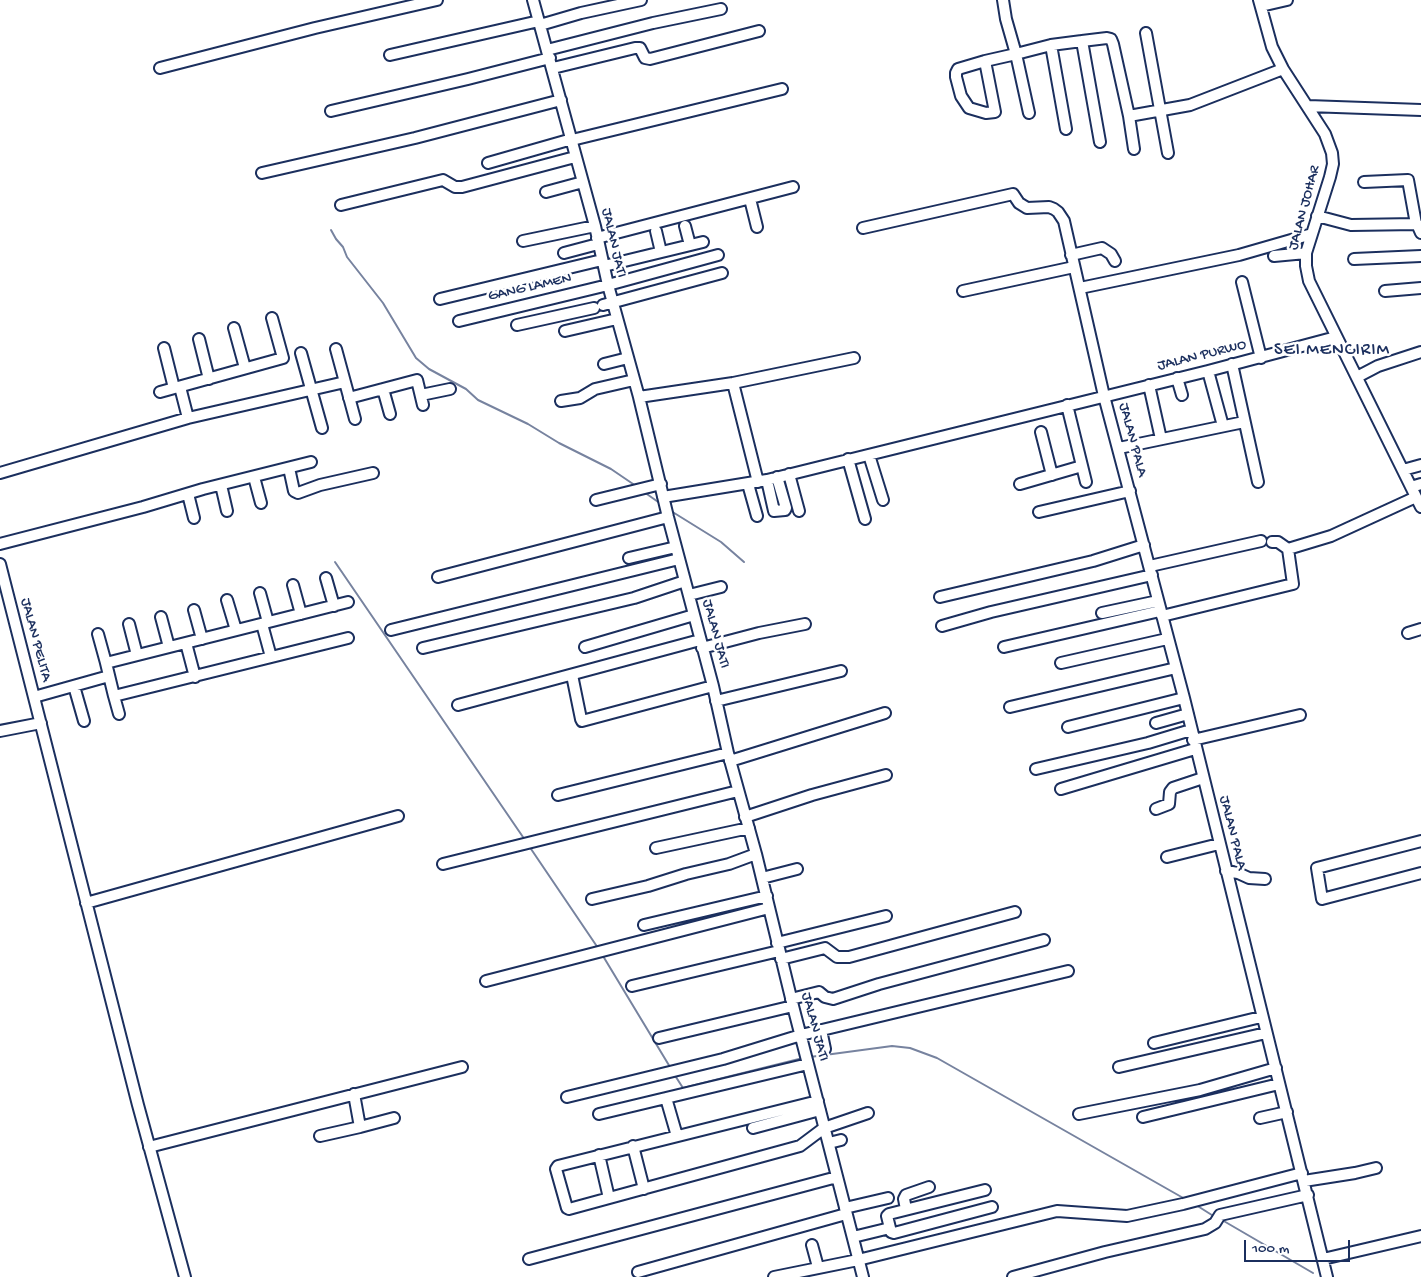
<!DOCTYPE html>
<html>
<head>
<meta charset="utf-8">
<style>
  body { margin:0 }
  #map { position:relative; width:1421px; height:1277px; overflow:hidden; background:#fff; font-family:"Gochi Hand",sans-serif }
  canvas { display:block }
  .scale { position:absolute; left:1244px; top:1240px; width:106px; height:22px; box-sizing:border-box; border:2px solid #1b2f5e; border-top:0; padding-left:6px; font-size:15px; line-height:18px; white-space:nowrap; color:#1b2f5e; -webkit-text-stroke:4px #fff; paint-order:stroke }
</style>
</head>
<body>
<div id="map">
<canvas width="1421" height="1277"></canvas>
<div class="scale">100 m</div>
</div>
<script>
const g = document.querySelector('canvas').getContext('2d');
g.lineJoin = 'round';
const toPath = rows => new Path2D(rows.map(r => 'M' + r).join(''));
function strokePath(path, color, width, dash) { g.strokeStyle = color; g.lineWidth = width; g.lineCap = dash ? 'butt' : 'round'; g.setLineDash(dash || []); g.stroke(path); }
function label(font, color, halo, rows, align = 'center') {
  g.font = font + ' "Gochi Hand",sans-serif'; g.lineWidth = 5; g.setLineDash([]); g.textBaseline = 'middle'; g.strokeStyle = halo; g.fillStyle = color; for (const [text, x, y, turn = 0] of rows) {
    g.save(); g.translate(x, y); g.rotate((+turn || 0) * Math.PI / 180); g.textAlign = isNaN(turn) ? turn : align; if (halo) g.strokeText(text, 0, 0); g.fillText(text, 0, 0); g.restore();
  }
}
strokePath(toPath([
  [331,230,336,239,343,247,347,257,383,303,416,358,429,369,466,389,478,400,528,424,559,443,611,469,636,486],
  [644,492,661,504],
  [671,511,721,542,744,562],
  [335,562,525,840],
  [529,846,598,948],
  [603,956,670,1067],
  [810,1057,892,1046,910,1048,937,1058,1185,1199],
  [674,1074,683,1088,803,1058],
  [1196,1205,1215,1217],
  [1222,1220,1313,1273]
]), '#77839f', 2);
const minor = toPath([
  [533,0,595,226,608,285,639,397,668,517,713,686,728,753,756,854,793,1006,863,1277],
  [1259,0,1272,47,1283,69,1325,134,1332,153,1333,164,1330,177,1306,253,1306,266,1309,281,1421,507],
  [1261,6,1287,0],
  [540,25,581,13,641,0],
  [1146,33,1168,153],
  [547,50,653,23,721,9],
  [390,55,539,21],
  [985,61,958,69,956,73,956,77,961,96,969,108,986,113,995,112,985,61,1016,54,1006,19,1003,0],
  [160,68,315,28,437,0],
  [553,68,635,48,640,48,645,58,650,59,759,31],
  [1308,106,1421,110],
  [331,111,468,79,550,58],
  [1029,113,1016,54,1051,45],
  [1129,116,1190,105,1283,69],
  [1066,129,1051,45,1082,41],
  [572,140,782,89],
  [1100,142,1082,41,1107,38,1111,39,1113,44,1129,116,1134,149],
  [488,163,572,139],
  [262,173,415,138,561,100],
  [1364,182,1408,180,1416,224],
  [546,192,583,182],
  [750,199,757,227],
  [341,205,443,180,455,187,462,187,575,157],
  [1317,216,1351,225,1417,224,1421,233],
  [685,226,690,245],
  [863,228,1013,194,1019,203,1027,208,1049,207,1054,209,1058,212,1064,221,1104,396,1184,698,1327,1277],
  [656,231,661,252],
  [597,238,793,187],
  [523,241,595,226],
  [564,253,598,244],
  [1071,255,1102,248,1111,254,1115,261],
  [1274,256,1306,253],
  [1354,259,1421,256],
  [604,266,703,242],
  [1242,282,1261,358],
  [1080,288,1239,255,1312,234],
  [963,291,1074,267],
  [1385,291,1421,288],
  [440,299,602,260],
  [603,305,722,273],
  [459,321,608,285,718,255],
  [517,325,594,308],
  [234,328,245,368],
  [565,331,617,319],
  [199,339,209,379],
  [164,348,174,388],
  [336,349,355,419],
  [301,353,322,428],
  [604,364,628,358],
  [1232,364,1258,482],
  [1208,371,1223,426],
  [1357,377,1378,366,1421,352],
  [1177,378,1182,395],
  [733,383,758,482],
  [1149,385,1161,439],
  [180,387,188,418],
  [383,389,390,414],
  [160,392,283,358,272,318],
  [421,395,450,389],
  [639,397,733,383,854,358],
  [349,398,417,380,423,405],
  [561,401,580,398,595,389,634,380],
  [1067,405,1086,482],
  [1041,432,1052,475],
  [1119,448,1244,422],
  [869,455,883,500],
  [848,459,865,519],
  [289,468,294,491,298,493,320,485,373,473],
  [1403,470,1421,465],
  [0,473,188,418,345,382],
  [789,474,799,511],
  [254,477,261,503],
  [767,480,774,511,785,510,786,508,777,477],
  [748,484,757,516],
  [1020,484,1082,466],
  [221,485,227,511],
  [1411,487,1421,484],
  [188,494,194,518],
  [663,497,767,480,1208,371,1336,337],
  [596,500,661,484],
  [1039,512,1130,491],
  [1272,542,1278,542,1288,549],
  [0,544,143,507,203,489,311,462],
  [1288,549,1331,536,1416,497],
  [629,558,676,547],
  [0,564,138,1105,185,1277],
  [1150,566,1261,541],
  [438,577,668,517],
  [326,578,334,606],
  [293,585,301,614],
  [260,593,268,622],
  [689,595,721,587],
  [940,597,1093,561,1144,545],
  [227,600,236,630],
  [194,610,202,639],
  [1102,613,1158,601],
  [1162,616,1293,584,1288,549],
  [161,617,169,647],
  [129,624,137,655],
  [262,624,271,657],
  [942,626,991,612,1152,575],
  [391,630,679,559],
  [1408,633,1421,629],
  [98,634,106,663],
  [348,638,114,696,106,663,348,602],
  [186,643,195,677],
  [585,647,694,615],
  [1004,647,1160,611],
  [423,648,634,598,685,581],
  [702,648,759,633,805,624],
  [1061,663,1167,639],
  [572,675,581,719,582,721,713,686],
  [74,686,84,721],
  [114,696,119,714],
  [34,697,109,676],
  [716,701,841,671],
  [458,705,700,640],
  [1010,707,1176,668],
  [1156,723,1188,714],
  [1068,727,1184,698],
  [0,731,41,723],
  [1193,740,1300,715],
  [730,761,885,713],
  [1036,769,1148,743,1191,730],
  [1061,789,1195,749],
  [558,795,728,753],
  [1156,809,1169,804,1170,792,1173,788,1203,778],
  [745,817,812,795,886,775],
  [1421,841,1317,868,1322,899,1421,873],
  [656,848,749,828],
  [1167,857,1219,844],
  [443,864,738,791],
  [1226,871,1238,873,1249,878,1265,879],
  [762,878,797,869],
  [592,899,648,886,686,874,729,864,756,854],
  [86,903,398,816],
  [644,925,767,896],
  [777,943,886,916],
  [781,959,825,948,837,957,849,957,1015,912],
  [486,981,769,908],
  [632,986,779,951],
  [791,999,819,992,825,997,833,999,879,984,1044,940],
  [821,1030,825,1049],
  [659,1038,793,1006],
  [1154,1043,1261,1017],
  [1119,1067,1266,1033],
  [567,1097,723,1059,801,1035,1068,971],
  [666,1098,677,1136],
  [818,1101,558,1166,556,1169,567,1208,569,1209,800,1146,824,1128,868,1113],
  [599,1114,808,1064],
  [1079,1114,1200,1090,1276,1068],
  [1143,1117,1279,1084],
  [1260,1118,1287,1112],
  [360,1127,394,1118],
  [753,1128,820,1110],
  [320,1136,360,1127,354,1094],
  [829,1143,841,1140],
  [633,1146,644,1189],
  [149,1147,462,1067],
  [599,1155,609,1198],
  [1304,1181,1355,1173,1376,1168],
  [845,1208,888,1198],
  [906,1209,904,1199,906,1195,929,1187],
  [890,1228,891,1232,894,1233,992,1207],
  [853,1237,890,1228,887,1216,889,1214,985,1190],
  [812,1245,818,1267],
  [529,1259,837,1177],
  [1323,1259,1421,1236],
  [638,1272,846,1214],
  [774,1277,858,1260,1057,1211,1127,1216,1183,1204,1302,1173],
  [1013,1277,1105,1252,1205,1229,1215,1223,1220,1215,1308,1195]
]);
strokePath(minor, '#1b2f5e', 14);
strokePath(minor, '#fff', 10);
label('15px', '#1b2f5e', '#fff', [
  ["JALAN JOHAR",1305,208,-75],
  ["JALAN JATI",613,243,77],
  ["GANG LAMEN",530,288,-13],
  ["JALAN PURWO",1202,356,-14],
  ["JALAN PALA",1132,440,75],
  ["JALAN JATI",715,634,75],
  ["JALAN PELITA",35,640,75],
  ["JALAN PALA",1232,833,76],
  ["JALAN JATI",814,1027,75]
]);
g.letterSpacing = '1px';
label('18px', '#1b2f5e', '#fff', [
  ["SEI MENCIRIM",1332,351]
]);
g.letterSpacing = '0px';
</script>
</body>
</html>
